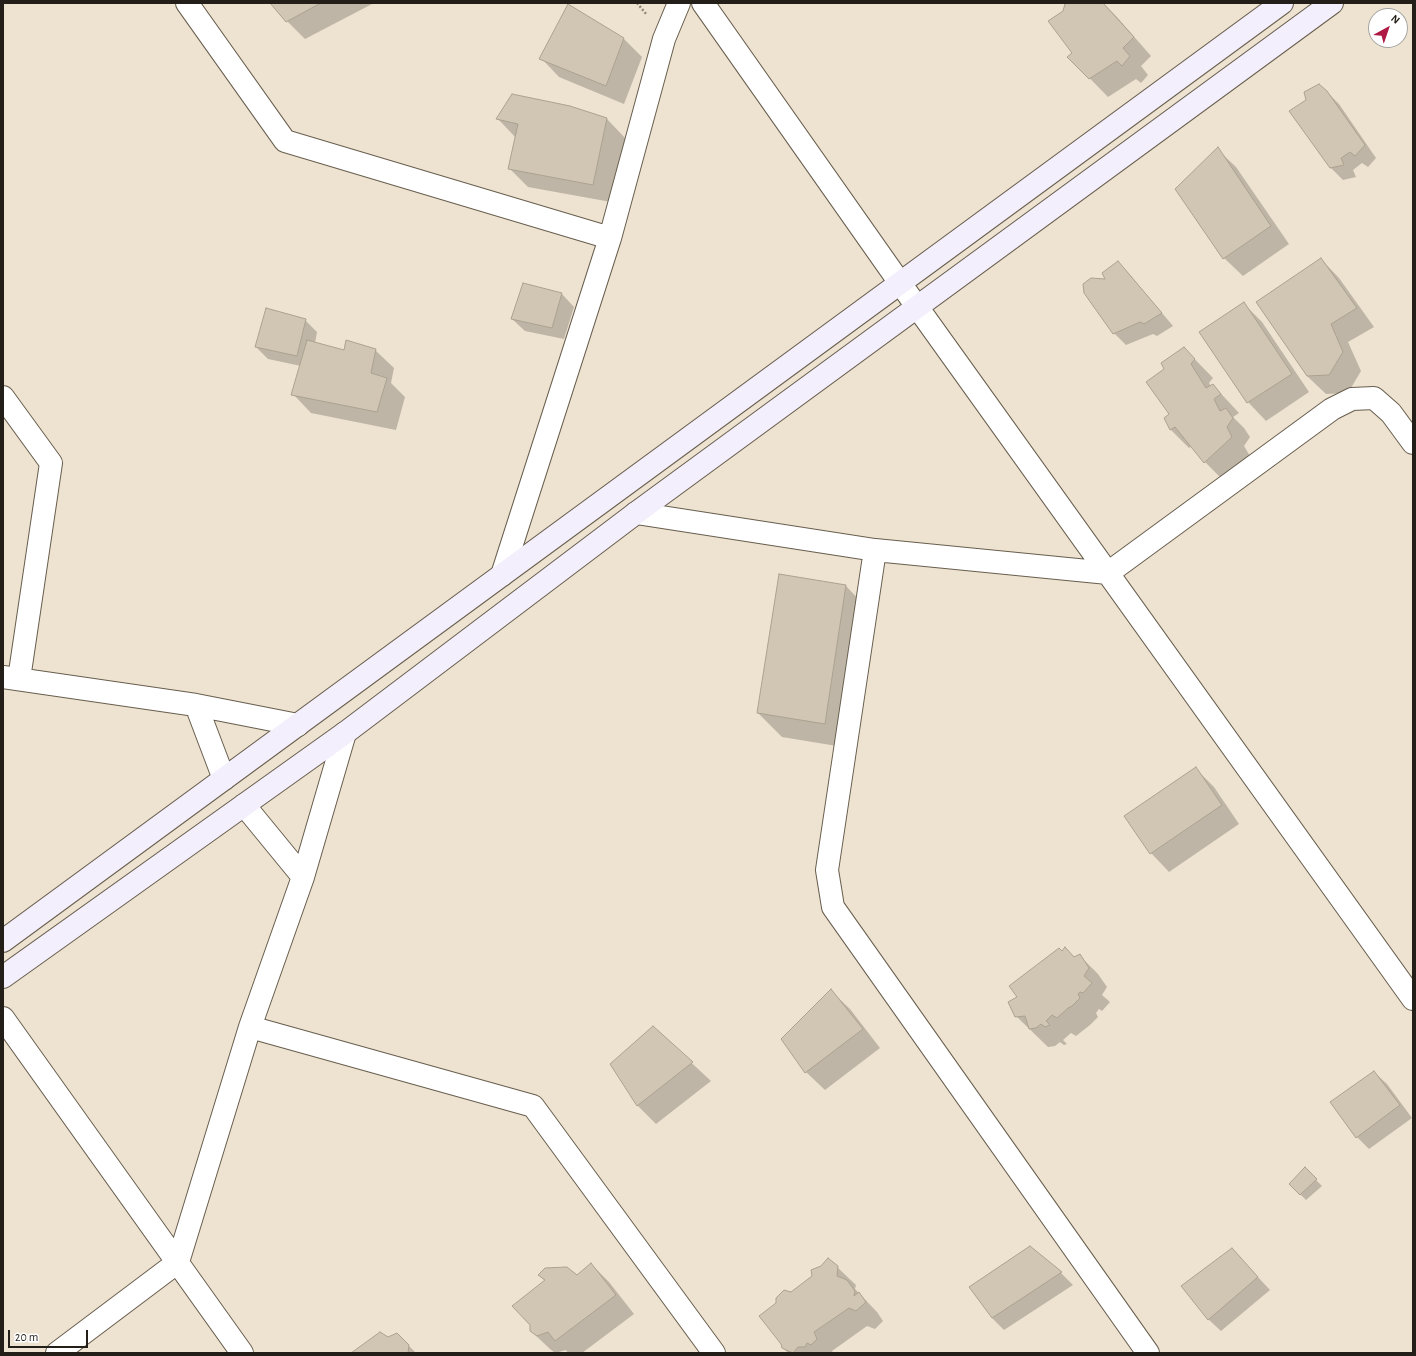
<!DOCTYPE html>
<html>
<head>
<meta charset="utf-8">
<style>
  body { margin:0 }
  #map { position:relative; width:1416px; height:1356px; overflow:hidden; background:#eee3d1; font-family:"Alegreya Sans",sans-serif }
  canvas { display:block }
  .frame { position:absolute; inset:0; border:4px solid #231f18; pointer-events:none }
  .north { position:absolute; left:1368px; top:8px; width:40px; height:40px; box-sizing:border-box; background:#fff; border:1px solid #a7a5a3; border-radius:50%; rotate:40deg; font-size:11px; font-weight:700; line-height:16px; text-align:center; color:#231f18 }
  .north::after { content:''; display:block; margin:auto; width:14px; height:18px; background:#ae1a44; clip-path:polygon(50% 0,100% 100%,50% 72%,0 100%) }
  .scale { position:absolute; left:8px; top:1330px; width:80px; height:18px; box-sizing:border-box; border:2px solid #231f18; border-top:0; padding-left:5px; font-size:12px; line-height:14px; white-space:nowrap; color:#231f18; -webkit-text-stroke:3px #fff; paint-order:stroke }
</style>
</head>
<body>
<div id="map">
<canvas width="1416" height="1356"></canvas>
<div class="frame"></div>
<div class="north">N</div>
<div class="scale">20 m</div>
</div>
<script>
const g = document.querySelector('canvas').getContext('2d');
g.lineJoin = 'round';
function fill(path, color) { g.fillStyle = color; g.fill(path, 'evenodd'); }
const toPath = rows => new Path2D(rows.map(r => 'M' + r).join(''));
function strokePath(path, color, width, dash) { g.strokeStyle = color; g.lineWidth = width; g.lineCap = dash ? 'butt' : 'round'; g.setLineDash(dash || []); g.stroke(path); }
fill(toPath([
  [272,3,374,3,305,39,287,21],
  [1069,3,1103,3,1116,16,1151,56,1141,66,1148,75,1141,83,1136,79,1108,97,1069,57,1074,54,1064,12],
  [623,38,642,57,624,104,559,77,541,58],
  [1327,92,1339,104,1376,158,1368,167,1362,163,1353,170,1356,177,1343,180,1330,167,1308,100],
  [498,119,607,119,625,138,611,202,528,187,509,168,516,138],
  [1217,149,1236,167,1289,244,1243,276,1224,258],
  [1321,259,1339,278,1374,327,1348,342,1361,371,1348,393,1326,394,1307,376],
  [1118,262,1130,275,1173,326,1157,336,1153,334,1126,345,1114,333,1107,280],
  [524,284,562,294,574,307,564,339,525,331,512,319],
  [1244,304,1262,322,1309,392,1266,421,1248,402],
  [305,320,317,332,315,343,345,352,375,350,394,368,391,383,405,397,396,430,311,413,293,394,301,366,268,359,256,347],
  [1184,348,1213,378,1209,383,1211,386,1213,385,1239,413,1233,417,1244,428,1250,437,1244,446,1250,456,1223,480,1205,462,1192,446,1189,448,1171,430,1165,418,1170,414,1165,369],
  [779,575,846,586,870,611,849,748,782,737,758,713],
  [1195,768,1214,787,1239,824,1169,872,1151,853],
  [1079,955,1098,974,1107,987,1102,995,1110,1002,1102,1011,1099,1009,1096,1013,1098,1017,1090,1025,1076,1036,1071,1033,1063,1040,1067,1044,1064,1045,1060,1042,1055,1046,1048,1047,1016,1016,1074,957],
  [831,991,850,1009,880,1048,825,1090,806,1072,782,1039],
  [653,1027,711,1081,656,1124,637,1105],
  [1374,1072,1387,1084,1412,1118,1369,1149,1357,1137],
  [1305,1169,1322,1186,1306,1200,1290,1184],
  [1030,1247,1061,1273,1073,1285,1004,1330,992,1318],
  [1244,1262,1270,1290,1221,1331,1208,1319],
  [591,1264,609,1282,634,1314,582,1353,568,1353,566,1350,555,1353,550,1349,531,1331,545,1281,539,1275,578,1276],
  [837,1267,856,1285,855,1289,877,1312,883,1321,875,1329,867,1326,832,1351,833,1353,788,1353,783,1348,791,1293],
  [397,1334,416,1353,353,1353,388,1338]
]), '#0003');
const building = toPath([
  [270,3,321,3,286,22,270,3],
  [1067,3,1103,3,1134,37,1123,48,1130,56,1122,66,1117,61,1089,79,1067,57,1072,53,1048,21,1063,11,1065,4,1067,3],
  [568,4,624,38,606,86,539,59,568,4],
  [1319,84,1327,91,1365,145,1355,156,1350,152,1341,158,1344,165,1330,168,1289,111,1306,100,1304,92,1319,84],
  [512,94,570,106,607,118,593,185,508,169,518,124,496,119,512,94],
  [1218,147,1271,226,1223,259,1175,189,1218,147],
  [1321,258,1357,308,1331,324,1343,352,1329,375,1307,376,1256,302,1321,258],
  [1118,261,1162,313,1144,324,1140,322,1113,334,1084,293,1083,284,1091,278,1105,279,1102,273,1118,261],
  [523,283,562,293,552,328,511,319,523,283],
  [1244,302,1292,374,1247,403,1199,332,1244,302],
  [266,308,306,319,297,356,255,347,266,308],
  [307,340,344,350,346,340,376,349,371,373,387,378,377,412,291,395,307,340],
  [1184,347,1195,359,1191,364,1206,388,1213,384,1221,394,1214,399,1220,411,1226,408,1233,418,1227,427,1232,437,1204,463,1175,427,1170,430,1164,418,1169,414,1146,382,1164,369,1161,363,1184,347],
  [779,574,846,585,825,724,757,713,779,574],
  [1196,767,1222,805,1150,854,1124,816,1196,767],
  [1065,947,1074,957,1080,954,1089,968,1084,976,1092,983,1083,993,1080,992,1078,994,1080,998,1072,1006,1068,1008,1057,1018,1052,1015,1046,1021,1050,1025,1045,1027,1041,1024,1036,1028,1029,1029,1025,1016,1015,1017,1008,1002,1017,997,1009,986,1059,948,1062,951,1065,947],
  [831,989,863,1029,805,1073,781,1039,831,989],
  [653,1026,693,1062,637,1106,610,1064,653,1026],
  [1374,1071,1400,1105,1356,1138,1330,1102,1374,1071],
  [1305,1167,1317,1179,1300,1195,1289,1184,1305,1167],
  [1030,1246,1062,1272,992,1318,969,1287,1030,1246],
  [1232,1248,1258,1277,1208,1320,1181,1286,1232,1248],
  [828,1258,838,1266,837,1276,847,1280,855,1291,854,1296,859,1292,866,1302,856,1311,849,1308,814,1332,817,1339,811,1345,807,1343,805,1347,798,1347,793,1353,782,1348,781,1344,759,1316,776,1303,776,1298,784,1290,791,1292,812,1276,811,1270,821,1266,828,1258],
  [591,1263,616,1295,555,1341,548,1332,537,1336,530,1331,530,1325,512,1306,545,1280,538,1275,545,1268,567,1267,577,1275,591,1263],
  [380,1332,388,1337,397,1333,409,1345,408,1353,351,1353,380,1332]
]);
fill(building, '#d1c6b4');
strokePath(building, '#aba18f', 1);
const street = toPath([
  [187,3,285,141,610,238],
  [703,3,900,283,1413,999],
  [3,397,51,463,19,679],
  [636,513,875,550,1108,573,1332,409,1352,399,1374,398,1391,413,1413,443],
  [875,550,827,870,833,907,1148,1353],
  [502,575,610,238,664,39,679,3],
  [3,677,196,705,298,725],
  [196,705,224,779],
  [244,805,303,877],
  [3,1018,242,1353],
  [250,1027,533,1106,714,1353],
  [57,1353,178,1262,250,1027,303,877,345,733]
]);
const secondary = toPath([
  [3,941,1282,3],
  [3,977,345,733,636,513,1332,3]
]);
strokePath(street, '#685e4e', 24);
strokePath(secondary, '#685e4e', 24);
strokePath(toPath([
  [637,3,647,15]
]), '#8e8679', 2.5, [2, 2]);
strokePath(street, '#fff', 22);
strokePath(secondary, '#f4effd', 22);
</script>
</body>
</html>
